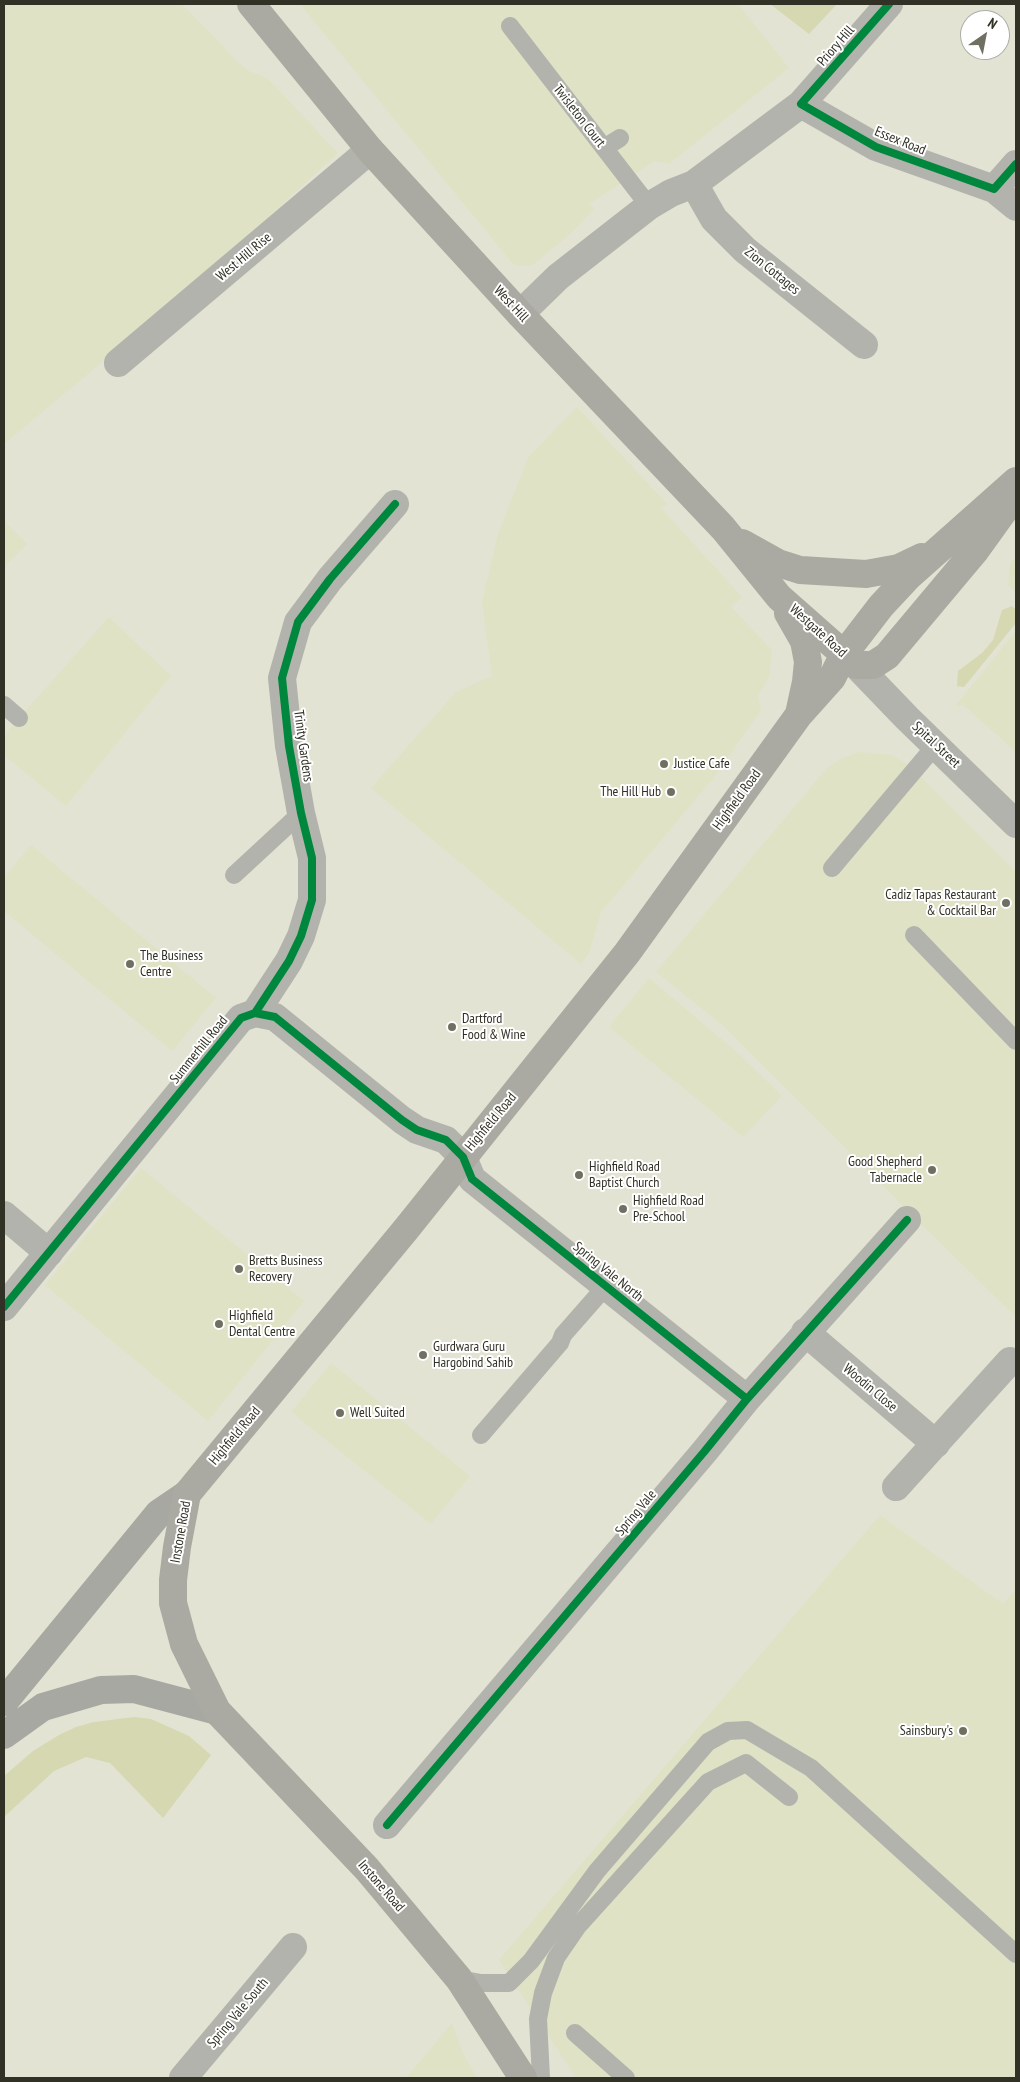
<!DOCTYPE html>
<html>
<head>
<meta charset="utf-8">
<style>
  body { margin:0 }
  #map { position:relative; width:1020px; height:2082px; overflow:hidden; background:#e2e3d2; font-family:"PT Sans Narrow",sans-serif }
  canvas { display:block }
  .frame { position:absolute; inset:0; border:5px solid #313126; pointer-events:none }
  .north { position:absolute; left:960px; top:10px; width:50px; height:50px; box-sizing:border-box; background:#fff; border:1px solid #adada8; border-radius:50%; rotate:33deg; font-size:14px; font-weight:700; line-height:20px; text-align:center; color:#313126 }
  .north::after { content:''; display:block; margin:auto; width:18px; height:22px; background:#6f6f62; clip-path:polygon(50% 0,100% 100%,50% 72%,0 100%) }
</style>
</head>
<body>
<div id="map">
<canvas width="1020" height="2082"></canvas>
<div class="frame"></div>
<div class="north">N</div>
</div>
<script>
const g = document.querySelector('canvas').getContext('2d');
g.lineJoin = 'round';
function fill(path, color) { g.fillStyle = color; g.fill(path, 'evenodd'); }
const toPath = rows => new Path2D(rows.map(r => 'M' + r).join(''));
function strokePath(path, color, width, dash) { g.strokeStyle = color; g.lineWidth = width; g.lineCap = dash ? 'butt' : 'round'; g.setLineDash(dash || []); g.stroke(path); }
function label(font, color, halo, rows, align = 'center') {
  g.font = font + ' "PT Sans Narrow",sans-serif'; g.lineWidth = 4; g.setLineDash([]); g.textBaseline = 'middle'; g.strokeStyle = halo; g.fillStyle = color; for (const [text, x, y, turn = 0] of rows) {
    g.save(); g.translate(x, y); g.rotate((+turn || 0) * Math.PI / 180); g.textAlign = isNaN(turn) ? turn : align; if (halo) g.strokeText(text, 0, 0); g.fillText(text, 0, 0); g.restore();
  }
}
fill(toPath([
  [4,4,182,4,239,63,249,71,265,77,271,82,338,153,272,214,266,226,4,444],
  [300,4,738,4,789,68,669,164,655,161,589,204,594,209,570,234,533,265,522,266,513,264],
  [577,407,667,504,661,508,742,597,731,607,772,650,769,677,758,695,761,710,715,776,601,912,589,953,581,964,371,788,456,692,492,676,482,602,498,534,529,456],
  [4,521,27,544,4,567],
  [1016,556,1016,592,1008,585,1010,565],
  [109,617,171,676,66,806,4,755,4,735],
  [1016,631,1016,752,962,704,959,707,956,705],
  [859,752,892,755,911,767,1016,872,1016,1317,923,1226,721,1024,656,972,827,768,841,759],
  [31,845,216,998,172,1051,4,911,4,877],
  [649,978,738,1053,782,1096,743,1137,609,1027],
  [141,1168,304,1301,208,1421,45,1285],
  [331,1363,470,1476,431,1524,291,1412],
  [880,1515,1003,1604,1016,1589,1016,2078,576,2078,499,1960],
  [452,2023,462,2051,477,2078,406,2078]
]), '#e0e2c5');
fill(toPath([
  [770,4,837,4,809,34],
  [1012,606,1016,610,1016,623,964,687,957,686,958,671,982,653,993,640,1002,610],
  [134,1717,151,1719,189,1736,211,1755,163,1818,110,1763,86,1757,54,1771,4,1817,4,1776,33,1751,59,1735,76,1727,94,1722]
]), '#d6d8b2');
strokePath(toPath([
  [510,26,649,206],
  [604,148,620,138],
  [4,705,19,718],
  [832,868,935,746],
  [234,875,301,813],
  [914,935,1016,1041],
  [481,1435,560,1343,563,1335,606,1286],
  [459,1979,481,1983,509,1983,531,1961,597,1871,708,1742,728,1731,747,1730,811,1768,1016,1954],
  [575,2033,626,2078],
  [541,2078,538,2019,543,1993,556,1958,578,1926,708,1782,746,1763,789,1797]
]), '#b2b3ac', 18);
strokePath(toPath([
  [801,104,876,147,994,189,1016,207],
  [694,184,714,219,745,250,864,345],
  [994,189,1016,164],
  [520,314,558,277,649,206,671,193,694,184,801,104,889,4],
  [118,363,370,150],
  [856,665,907,718,1016,824],
  [255,1013,289,961,301,936,312,900,312,858,301,813,289,746,282,678,298,622,330,579,395,504],
  [4,1215,49,1253],
  [4,1307,241,1018,255,1013,275,1017,402,1120,417,1130,446,1140,463,1157,472,1179,747,1399],
  [805,1332,936,1444],
  [896,1487,1010,1361],
  [387,1825,704,1452,747,1399,907,1220],
  [183,2078,293,1947]
]), '#b2b3ac', 28);
strokePath(toPath([
  [4,1702,159,1513,187,1494],
  [4,1735,43,1707,101,1690,134,1689,217,1711]
]), '#a7a8a1', 28);
strokePath(toPath([
  [251,4,370,150,520,314,723,528,779,597,856,665,873,665,887,656,975,551,1014,497],
  [742,543,778,563,800,570,866,574,899,568,922,557],
  [788,613,804,641,808,662,806,682,799,714],
  [523,2078,459,1979,367,1869,217,1711,184,1644,173,1603,173,1580,177,1547,187,1494,407,1228,627,953,798,716,832,678,844,654,881,606,909,576,1016,481]
]), '#aaaaa2', 28);
strokePath(toPath([
  [889,4,801,104,876,147,994,189,1016,164],
  [255,1013,289,961,301,936,312,900,312,858,301,813,289,746,282,678,298,622,330,579,395,504],
  [4,1307,241,1018,255,1013,275,1017,402,1120,417,1130,446,1140,463,1157,472,1179,747,1399],
  [387,1825,704,1452,747,1399,907,1220]
]), '#00873e', 8);
for (const [x, y, r, color] of [
  [664,764,5,"#6f6f62"],
  [671,792,5,"#6f6f62"],
  [1006,903,5,"#6f6f62"],
  [130,964,5,"#6f6f62"],
  [452,1027,5,"#6f6f62"],
  [932,1170,5,"#6f6f62"],
  [579,1175,5,"#6f6f62"],
  [623,1209,5,"#6f6f62"],
  [239,1269,5,"#6f6f62"],
  [219,1324,5,"#6f6f62"],
  [423,1355,5,"#6f6f62"],
  [340,1413,5,"#6f6f62"],
  [963,1731,5,"#6f6f62"]
]) { const dot = new Path2D(); dot.arc(x, y, r, 0, 2 * Math.PI); g.fillStyle = color; g.fill(dot); strokePath(dot, '#fff', 2); }
label('14px', '#313126', '#fff', [
  ["Priory Hill",836,46,-49],
  ["Twisleton Court",579,116,52],
  ["Essex Road",900,141,22],
  ["West Hill Rise",244,257,-40],
  ["Zion Cottages",772,271,39],
  ["West Hill",511,304,47],
  ["Westgate Road",818,631,42],
  ["Spital Street",936,745,43],
  ["Trinity Gardens",303,746,82],
  ["Highfield Road",737,800,-54],
  ["Summerhill Road",199,1050,-51],
  ["Highfield Road",491,1122,-50],
  ["Spring Vale North",608,1272,39],
  ["Woodin Close",870,1388,40],
  ["Highfield Road",235,1436,-50],
  ["Spring Vale",636,1513,-50],
  ["Instone Road",181,1532,-80],
  ["Instone Road",381,1886,49],
  ["Spring Vale South",238,2013,-50]
]);
label('14px', '#313126', '#fff', [
  ["Justice Cafe",674,764],
  ["The Hill Hub",661,792,"right"],
  ["Cadiz Tapas Restaurant",996,895,"right"],
  ["& Cocktail Bar",996,911,"right"],
  ["The Business",140,956],
  ["Centre",140,972],
  ["Dartford",462,1019],
  ["Food & Wine",462,1035],
  ["Good Shepherd",922,1162,"right"],
  ["Tabernacle",922,1178,"right"],
  ["Highfield Road",589,1167],
  ["Baptist Church",589,1183],
  ["Highfield Road",633,1201],
  ["Pre-School",633,1217],
  ["Bretts Business",249,1261],
  ["Recovery",249,1277],
  ["Highfield",229,1316],
  ["Dental Centre",229,1332],
  ["Gurdwara Guru",433,1347],
  ["Hargobind Sahib",433,1363],
  ["Well Suited",350,1413],
  ["Sainsbury's",953,1731,"right"]
], 'left');
</script>
</body>
</html>
